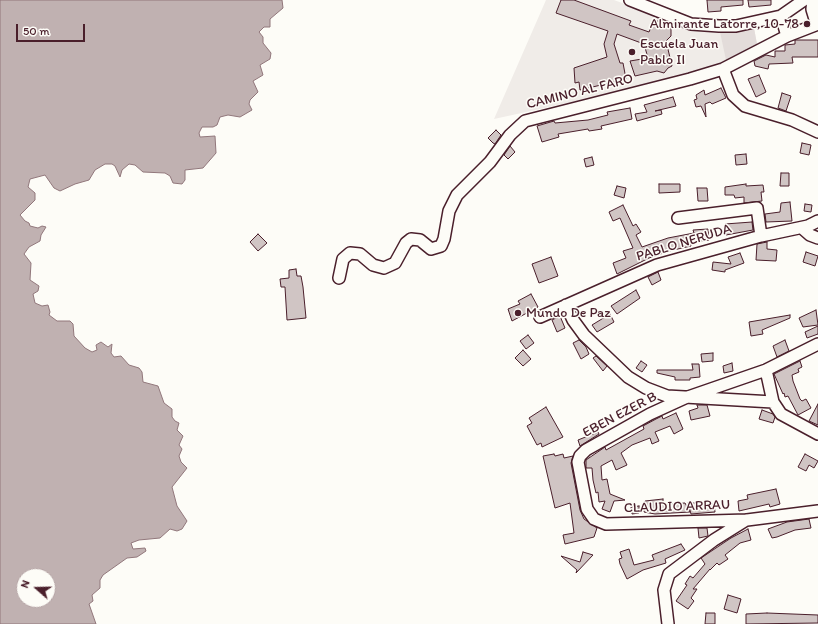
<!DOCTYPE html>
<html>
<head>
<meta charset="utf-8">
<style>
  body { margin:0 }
  #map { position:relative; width:818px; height:624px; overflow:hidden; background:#fdfcf7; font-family:Itim,sans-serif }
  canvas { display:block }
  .north { position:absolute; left:16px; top:568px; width:40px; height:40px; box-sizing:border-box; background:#fdfcf7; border:1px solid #b5a4a5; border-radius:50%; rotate:290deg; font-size:11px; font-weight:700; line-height:16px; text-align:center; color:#4a1f2b }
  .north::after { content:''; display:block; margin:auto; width:14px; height:18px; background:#4a1f2b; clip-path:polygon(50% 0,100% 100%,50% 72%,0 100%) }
  .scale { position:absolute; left:16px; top:24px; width:69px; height:18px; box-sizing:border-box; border:2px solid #4a1f2b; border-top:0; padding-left:5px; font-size:12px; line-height:14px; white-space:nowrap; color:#4a1f2b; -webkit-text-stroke:3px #fdfcf7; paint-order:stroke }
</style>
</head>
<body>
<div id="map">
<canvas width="818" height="624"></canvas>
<div class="north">N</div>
<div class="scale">50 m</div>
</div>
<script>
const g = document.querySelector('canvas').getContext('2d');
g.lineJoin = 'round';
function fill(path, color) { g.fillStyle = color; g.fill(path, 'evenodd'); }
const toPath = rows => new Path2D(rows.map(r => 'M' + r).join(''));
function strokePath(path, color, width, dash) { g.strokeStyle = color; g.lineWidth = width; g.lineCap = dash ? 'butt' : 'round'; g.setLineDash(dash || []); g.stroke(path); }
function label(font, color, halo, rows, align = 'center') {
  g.font = font + ' Itim,sans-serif'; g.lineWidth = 3; g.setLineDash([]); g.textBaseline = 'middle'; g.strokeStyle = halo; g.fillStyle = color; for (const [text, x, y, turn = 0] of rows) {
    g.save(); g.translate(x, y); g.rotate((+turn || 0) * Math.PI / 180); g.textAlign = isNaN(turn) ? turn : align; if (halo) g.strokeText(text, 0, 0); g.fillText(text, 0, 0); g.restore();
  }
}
fill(toPath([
  [546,0,614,0,692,29,720,32,754,28,757,44,726,60,673,80,494,119]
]), '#f0ece8');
fill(toPath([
  [754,28,757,44,726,60,720,32]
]), '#e3dcda');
const water = toPath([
  [0,0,282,0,283,8,270,19,270,27,264,27,259,32,263,37,263,43,271,53,270,59,260,65,263,75,253,81,258,92,250,100,249,104,252,110,240,117,228,115,220,117,217,125,213,127,202,127,199,133,200,137,215,136,216,153,203,168,185,170,185,180,182,184,173,183,170,176,165,173,143,172,135,165,129,164,122,170,120,177,115,166,112,164,105,164,95,170,89,180,75,184,60,191,54,188,45,175,30,179,28,187,35,193,35,200,20,215,25,221,29,223,30,226,38,228,42,226,46,227,41,235,40,241,29,247,24,254,31,263,30,280,39,286,38,291,33,294,35,303,42,306,48,305,50,312,49,315,57,321,70,321,73,324,74,336,85,348,92,352,97,350,96,345,101,342,108,347,112,344,111,353,114,357,121,356,129,365,139,368,142,372,143,382,158,386,164,403,172,409,172,417,175,421,179,423,177,430,183,436,179,445,182,449,179,456,181,462,187,468,172,487,177,506,187,521,182,529,177,531,170,529,160,538,139,540,131,543,133,549,145,548,146,551,137,557,127,558,103,575,100,580,100,588,92,595,93,601,89,604,96,624,0,624,0,0],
  [24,576,48,576,48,600,24,600,24,576]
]);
fill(water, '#c0b1b1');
strokePath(water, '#91777b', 1);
const building = toPath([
  [561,0,574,0,631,21,629,25,649,32,652,25,657,21,667,23,671,29,671,36,666,41,672,66,668,68,664,73,657,71,635,76,630,61,648,58,644,44,617,34,614,44,620,63,623,63,626,79,580,90,579,82,575,83,574,68,607,57,604,44,608,31,556,13,561,0],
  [707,0,743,0,743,5,721,7,721,11,708,12,707,0],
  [748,0,771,0,771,5,749,7,748,0],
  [795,40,818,40,818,57,792,57,793,63,769,64,768,69,755,66,754,61,766,55,775,57,775,51,785,51,785,45,795,44,795,40],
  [759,75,766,92,756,97,748,79,759,75],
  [721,88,726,98,712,104,710,102,705,104,706,117,701,106,696,107,694,100,697,99,696,95,704,90,705,95,721,88],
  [782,93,791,96,786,111,778,108,782,93],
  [673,97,676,106,655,111,661,110,662,114,637,121,635,114,647,112,644,105,673,97],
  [630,108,632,119,601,126,602,129,589,131,588,129,558,134,559,137,542,142,537,126,554,121,555,123,588,120,608,115,607,112,630,108],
  [496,130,501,135,495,144,493,143,488,138,496,130],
  [802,143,811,145,809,155,800,153,802,143],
  [510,146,515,152,508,159,504,155,510,146],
  [746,154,747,164,736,165,735,155,746,154],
  [592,157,594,165,586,167,584,159,592,157],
  [781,173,789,173,789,186,780,186,781,173],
  [659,184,680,184,680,192,659,193,659,184],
  [746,184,746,186,763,185,764,192,761,192,762,201,744,203,744,197,735,198,734,195,725,195,725,187,746,184],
  [617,186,626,188,624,198,614,195,617,186],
  [697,188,707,188,708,201,698,201,697,188],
  [790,202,792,221,766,222,765,214,780,212,781,203,790,202],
  [805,204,812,205,811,212,804,211,805,204],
  [623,205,633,226,636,224,641,232,636,235,642,247,668,238,694,233,693,230,708,229,709,240,690,242,691,246,669,251,649,258,617,274,613,263,626,258,623,251,633,248,620,218,613,221,609,212,623,205],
  [752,222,753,230,726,235,725,224,752,222],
  [258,234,267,243,258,251,250,242,258,234],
  [767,242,767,249,777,250,776,261,756,260,757,244,767,242],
  [806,252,818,256,815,266,803,262,806,252],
  [740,253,744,263,725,270,725,272,712,270,713,262,731,264,728,257,740,253],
  [551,257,558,276,539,283,532,264,551,257],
  [296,269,297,276,301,276,303,287,306,318,287,320,285,287,281,287,280,279,289,278,289,270,296,269],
  [658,272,661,280,652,285,648,277,658,272],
  [636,290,640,298,617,314,611,306,636,290],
  [531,294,538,307,512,321,508,309,520,304,518,301,531,294],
  [816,310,818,325,803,327,799,318,816,310],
  [610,314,614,322,597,332,592,325,610,314],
  [790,315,790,318,762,330,763,334,751,336,749,322,790,315],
  [560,316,565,328,557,332,552,320,560,316],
  [818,326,818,334,807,338,805,332,818,326],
  [528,335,534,343,526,349,520,341,528,335],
  [579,340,586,347,589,354,581,359,573,343,579,340],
  [785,340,789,351,777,357,773,346,785,340],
  [523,350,531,359,523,366,515,358,523,350],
  [713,353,713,361,702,362,701,354,713,353],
  [596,356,607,366,603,371,593,358,596,356],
  [641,361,647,365,642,372,636,368,641,361],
  [800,361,802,367,798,369,799,372,792,375,793,381,800,399,802,401,806,399,811,408,798,415,788,396,785,397,784,393,783,394,774,374,800,361],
  [732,363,733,371,724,373,723,366,732,363],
  [692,364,699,364,700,377,690,378,690,380,675,380,675,377,657,373,657,370,693,370,692,364],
  [818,404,818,425,809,421,818,404],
  [697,405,707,405,710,416,691,420,689,411,698,408,697,405],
  [546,407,563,437,542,447,541,443,537,445,527,426,532,423,529,418,546,407],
  [762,410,773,414,775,417,773,423,759,419,762,410],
  [676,413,683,429,674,434,670,426,655,432,659,441,652,444,650,438,632,445,621,453,627,465,616,470,612,460,601,466,602,480,607,479,610,494,625,500,614,501,610,512,602,509,605,501,599,502,598,492,596,493,593,480,592,468,586,468,586,460,605,447,606,450,644,429,643,426,656,419,662,416,663,419,676,413],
  [598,432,599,434,580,446,578,440,598,432],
  [554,454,555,456,563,454,564,458,573,456,571,463,580,510,584,519,597,528,594,537,565,544,563,535,574,533,570,503,555,508,543,456,554,454],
  [805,454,818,461,814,468,809,465,806,471,798,467,805,454],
  [776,489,780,504,770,507,769,504,739,511,738,501,748,499,747,495,776,489],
  [663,499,663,504,685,503,690,512,655,514,644,512,645,501,663,499],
  [688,503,696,503,697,505,714,504,715,512,691,514,688,503],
  [639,506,639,513,632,514,631,507,639,506],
  [809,519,811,528,795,530,777,537,772,538,768,529,787,522,809,519],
  [698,528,707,528,708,536,699,538,698,528],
  [748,529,751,540,740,543,725,555,728,559,719,565,717,563,710,570,710,569,693,589,697,589,691,598,694,601,688,609,676,601,687,585,685,584,690,576,693,578,705,564,701,558,731,538,748,529],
  [681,544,685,550,665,559,666,563,643,570,627,579,620,564,619,559,622,558,620,552,629,549,634,565,654,560,652,555,681,544],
  [583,552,593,555,576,573,577,570,561,556,580,562,583,552],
  [728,595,741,599,737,613,724,609,728,595],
  [706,613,715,613,715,624,705,624,706,613],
  [767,613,818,615,818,623,746,624,746,614,767,613]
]);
fill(building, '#d0c5c4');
strokePath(building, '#4a1f2b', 1);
const minor = toPath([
  [630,0,691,24,719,26,736,26,781,16,804,0],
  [781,16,787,36],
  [723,69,733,95,745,106,792,120,818,132],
  [678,218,757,208,761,236],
  [802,228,810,235,818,238],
  [339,278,343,259,350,253,360,254,373,265,384,268,395,263,406,243,411,239,420,240,431,249,441,246,444,239,449,211,457,195,490,162,510,135,525,121,690,79,723,69,787,36,818,24],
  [566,305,573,320,584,335,628,377,646,388,667,396,773,402,781,414,818,434],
  [540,317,657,265,761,236,808,226,818,221],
  [818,344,766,370,685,398,650,414,586,450,580,456,578,462,587,509,594,519,606,524,747,520,818,511],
  [766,370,773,402],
  [668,624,664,590,669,574,714,540,746,520]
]);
const secondary = toPath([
  [815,0,814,9,818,22]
]);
strokePath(minor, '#4a1f2b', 14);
strokePath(secondary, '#4a1f2b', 18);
strokePath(minor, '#fdfcf7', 11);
strokePath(secondary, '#fdfcf7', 15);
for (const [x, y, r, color] of [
  [807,24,4,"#4a1f2b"],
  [632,52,4,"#4a1f2b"],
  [518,313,4,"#4a1f2b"]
]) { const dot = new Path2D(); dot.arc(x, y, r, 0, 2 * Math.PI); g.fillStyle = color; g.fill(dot); strokePath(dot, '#fdfcf7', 1.5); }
label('14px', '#4a1f2b', '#fdfcf7', [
  ["Almirante Latorre, 10-78",799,24,"right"],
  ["Escuela Juan",640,44],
  ["Pablo II",640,60],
  ["Mundo De Paz",526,313]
], 'left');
label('14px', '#4a1f2b', '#fdfcf7', [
  ["CAMINO AL FARO",580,92,-14],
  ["PABLO NERUDA",684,243,-17],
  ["EBEN EZER B",620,415,-28],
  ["CLAUDIO ARRAU",677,507,-2]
]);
</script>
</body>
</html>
